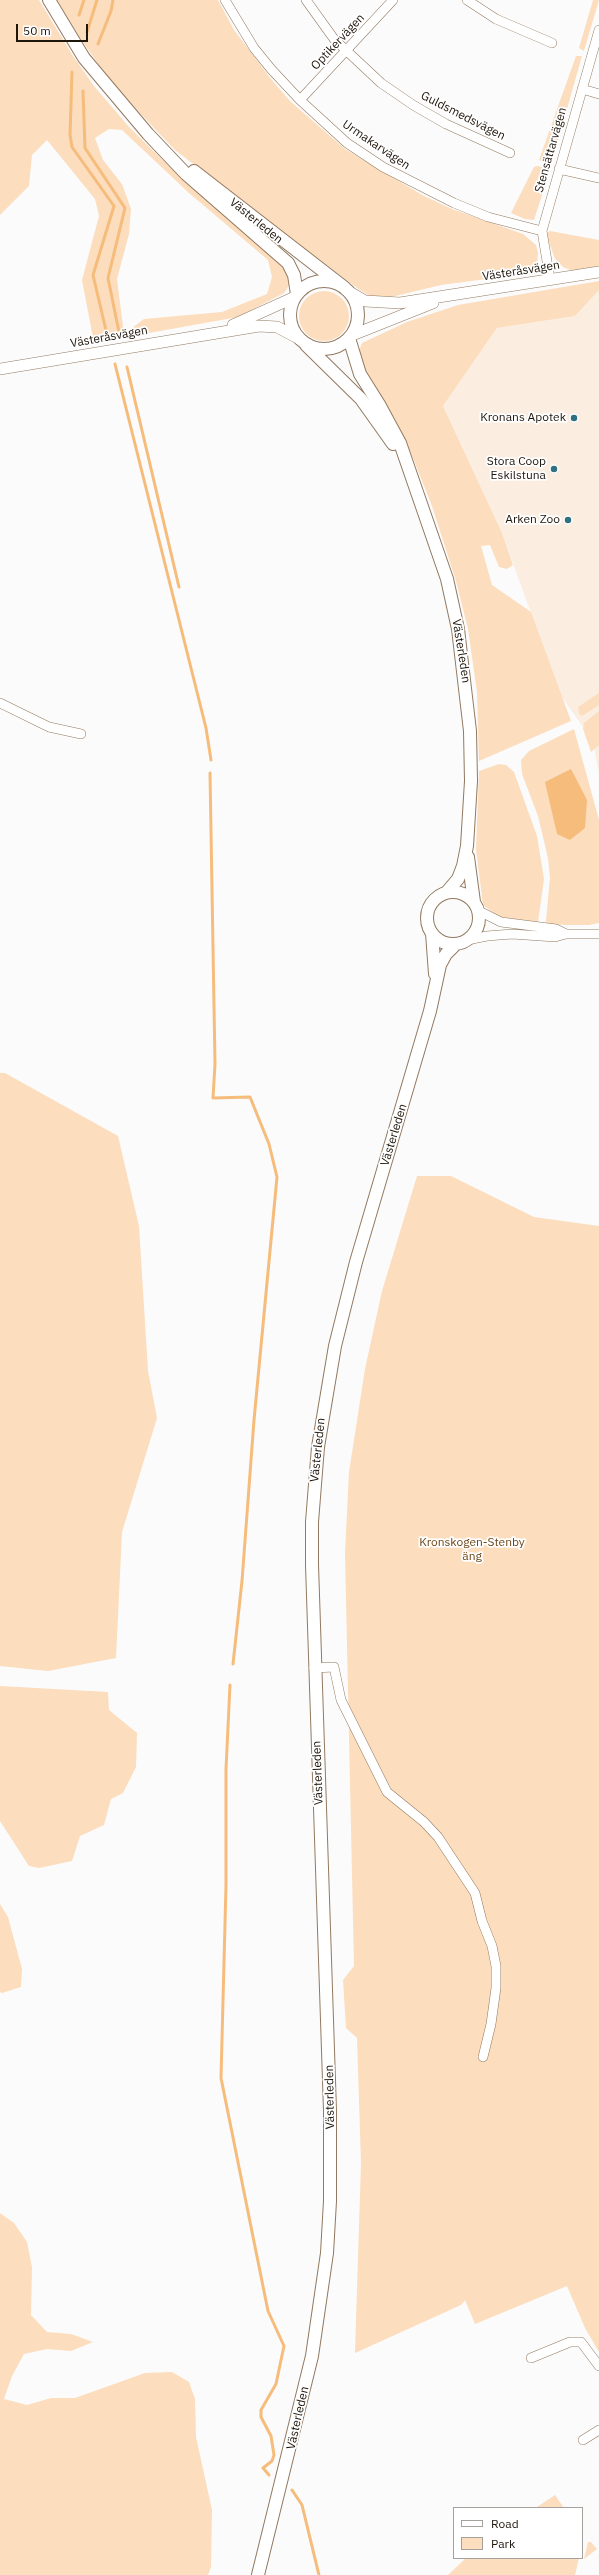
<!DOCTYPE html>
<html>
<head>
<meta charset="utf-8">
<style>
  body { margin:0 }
  #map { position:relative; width:599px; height:2575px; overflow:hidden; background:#fbfbfb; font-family:"IBM Plex Sans",sans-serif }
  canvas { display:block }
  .legend { position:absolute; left:453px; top:2507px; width:130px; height:52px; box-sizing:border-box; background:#fff; border:1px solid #a5a19d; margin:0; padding:5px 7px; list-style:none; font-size:12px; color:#1e150b }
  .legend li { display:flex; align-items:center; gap:8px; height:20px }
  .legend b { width:20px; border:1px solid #a5a19d }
  .scale { position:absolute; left:16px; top:24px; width:72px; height:18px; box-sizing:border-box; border:2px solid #1e150b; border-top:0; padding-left:5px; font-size:12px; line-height:14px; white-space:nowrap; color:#1e150b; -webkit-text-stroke:3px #fff; paint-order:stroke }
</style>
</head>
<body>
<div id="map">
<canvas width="599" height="2575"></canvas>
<ul class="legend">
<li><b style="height:5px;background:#fff"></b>Road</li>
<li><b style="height:11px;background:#fcddbd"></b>Park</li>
</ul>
<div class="scale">50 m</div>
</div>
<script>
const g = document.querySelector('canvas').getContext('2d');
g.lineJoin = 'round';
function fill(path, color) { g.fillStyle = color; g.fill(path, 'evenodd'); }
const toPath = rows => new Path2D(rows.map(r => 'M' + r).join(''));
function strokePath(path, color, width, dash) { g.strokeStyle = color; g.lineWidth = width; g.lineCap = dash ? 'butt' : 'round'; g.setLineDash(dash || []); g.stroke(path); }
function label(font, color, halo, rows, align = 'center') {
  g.font = font + ' "IBM Plex Sans",sans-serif'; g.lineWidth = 3.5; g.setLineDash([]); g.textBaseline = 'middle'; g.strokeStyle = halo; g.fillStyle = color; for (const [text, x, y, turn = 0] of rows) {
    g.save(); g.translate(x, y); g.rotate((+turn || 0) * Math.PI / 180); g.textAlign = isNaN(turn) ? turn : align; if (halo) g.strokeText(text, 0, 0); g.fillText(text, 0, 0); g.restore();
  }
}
fill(toPath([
  [599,290,599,775,593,741,561,696,502,533,443,406,497,328,575,316]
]), '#fbeee1');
fill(toPath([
  [0,0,39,0,73,56,94,86,129,127,188,185,235,221,286,270,290,284,284,293,238,317,149,333,124,334,123,338,94,343,82,280,99,216,95,199,47,140,32,155,29,186,0,215],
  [109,129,122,130,189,193,268,260,272,277,267,294,222,312,144,319,124,334,117,279,129,234,131,209,122,184,103,160,95,138],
  [57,0,218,0,234,30,271,79,290,101,345,149,424,196,452,209,523,234,536,245,538,253,537,267,530,272,517,275,441,285,387,298,370,296,357,288,175,150,113,85,82,41],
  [593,0,599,0,584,51,579,48],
  [576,56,582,56,551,165,539,160],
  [538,166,550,170,534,220,525,219,511,213,534,167],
  [550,231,599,240,599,266,573,271,563,267,555,259,548,239,547,233],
  [599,281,599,290,575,316,497,328,443,406,502,533,513,565,507,569,499,567,490,545,481,546,492,585,531,612,571,721,479,761,477,692,468,629,456,581,432,506,413,458,396,421,357,357,362,343,407,322,458,305],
  '299 316a25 25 0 1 1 50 0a25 25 0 1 1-50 0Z',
  [599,693,599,705,582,716,579,714,578,707],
  [599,711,599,745,591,752,583,729,584,723],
  [574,729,599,820,599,923,589,925,566,925,547,924,546,921,550,877,548,858,538,816,522,774,521,760,529,751],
  [554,814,585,828,557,834],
  [499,764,506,765,514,772,537,836,544,879,538,922,499,917,483,905,476,849,479,771],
  [0,1073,5,1073,118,1136,139,1226,148,1371,157,1418,122,1532,116,1658,48,1671,0,1666],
  [417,1176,451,1176,534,1217,599,1226,599,2352,585,2328,567,2286,475,2324,465,2300,461,2305,355,2353,361,2163,357,2038,346,2028,343,1980,354,1966,345,1553,349,1472,365,1369,382,1291],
  [0,1686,108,1692,109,1710,137,1733,136,1767,123,1793,111,1799,104,1825,80,1836,72,1861,39,1868,29,1866,0,1821],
  [0,1904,8,1917,22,1969,21,1987,2,1993,0,1992],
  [0,2213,14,2223,27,2242,32,2267,31,2315,47,2332,71,2334,93,2342,71,2351,47,2349,24,2354,12,2376,4,2399,27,2405,51,2398,75,2398,145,2373,172,2372,189,2382,195,2399,196,2437,212,2510,211,2567,208,2575,0,2575],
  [555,2495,564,2508,535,2508,537,2507],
  [588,2542,591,2542,597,2549,584,2559],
  [466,2558,579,2558,575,2575,448,2575]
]), '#fcddbd');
fill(toPath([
  [571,769,587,800,585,828,570,840,557,834,545,782]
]), '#f6bc7c');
strokePath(toPath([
  [79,15,84,0],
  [87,32,97,0],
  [98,44,111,11,113,0],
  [72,72,70,135,72,147,114,206,93,275,108,339],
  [83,91,85,148,125,208,108,278,119,332],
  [115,364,206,728,211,760],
  [127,367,179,587],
  [210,773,215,1064,213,1098,250,1097,269,1144,277,1177,254,1420,242,1581,233,1664],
  [230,1685,226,1769,226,1885,221,2078,268,2311,284,2346,276,2384,261,2410,261,2417,271,2436,274,2455,272,2461,263,2468,269,2475],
  [292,2490,302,2505,319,2575]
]), '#f6bc7c', 3);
const minor = toPath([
  [225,0,254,48,271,69,300,100,347,143,383,167,454,203,488,217,542,231],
  [306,0,334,39,381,83,413,105,446,124,510,153],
  [467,0,496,19,552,43],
  [582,89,599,94],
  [300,100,393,0],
  [559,169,599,178],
  [550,279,542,231,599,30],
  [0,703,49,727,81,734],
  [479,911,501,922,556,929,566,934],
  [467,940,487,936,512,934,555,937,566,934,599,934],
  [314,1668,334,1667,341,1700,387,1792,424,1822,438,1837,475,1893,482,1921,492,1946,496,1966,496,1988,491,2024,483,2057],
  [531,2358,570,2342,581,2342,599,2366],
  [583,2440,599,2430]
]);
const tertiary = toPath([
  [346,290,365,301,400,303,599,272],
  [233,325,295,297],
  [350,336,433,303],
  [0,369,259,326,277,327,300,339]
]);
const secondary = toPath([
  [49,0,84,58,148,134,186,174,288,263,294,275,297,294],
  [194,171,345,288],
  '290 315a34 34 0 1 1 68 0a34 34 0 1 1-68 0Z',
  [349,338,360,374,380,406,400,443,447,579,458,629,470,731,471,781,467,846,463,866,458,879,446,893],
  [306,345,361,399,393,444],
  [468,857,474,902],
  '427 918a26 26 0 1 1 52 0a26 26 0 1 1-52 0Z',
  [432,933,435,974],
  [258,2575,312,2356,327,2253,330,2201,330,2111,312,1565,312,1522,318,1447,335,1346,356,1262,430,1011,440,965,446,954,456,944]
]);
strokePath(minor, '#927960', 10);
strokePath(tertiary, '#927960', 12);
strokePath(secondary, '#927960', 14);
strokePath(minor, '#fff', 9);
strokePath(tertiary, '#fff', 11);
strokePath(secondary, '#fff', 12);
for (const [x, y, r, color] of [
  [574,418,4,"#2f7183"],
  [554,469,4,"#2f7183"],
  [568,520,4,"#2f7183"]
]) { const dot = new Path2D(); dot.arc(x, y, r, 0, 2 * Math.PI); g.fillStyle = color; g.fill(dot); strokePath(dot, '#fff', 1.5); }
label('12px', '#1e150b', '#fff', [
  ["Optikervägen",338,42,-47],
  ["Guldsmedsvägen",463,116,27],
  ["Urmakarvägen",376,145,34],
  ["Stensättarvägen",551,150,-74],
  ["Västerleden",256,221,39],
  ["Västeråsvägen",521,271,-9],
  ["Västeråsvägen",109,337,-10],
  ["Västerleden",461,651,81],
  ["Västerleden",394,1135,-73],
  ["Västerleden",318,1450,-84],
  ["Västerleden",318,1773,-92],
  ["Västerleden",330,2097,-91],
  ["Västerleden",298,2418,-77]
]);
label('12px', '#1e150b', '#fff', [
  ["Kronans Apotek",566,418],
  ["Stora Coop",546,462],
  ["Eskilstuna",546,476],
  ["Arken Zoo",560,520]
], 'right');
label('12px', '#6c4516', '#fff', [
  ["Kronskogen-Stenby",472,1543],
  ["äng",472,1557]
]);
</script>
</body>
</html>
